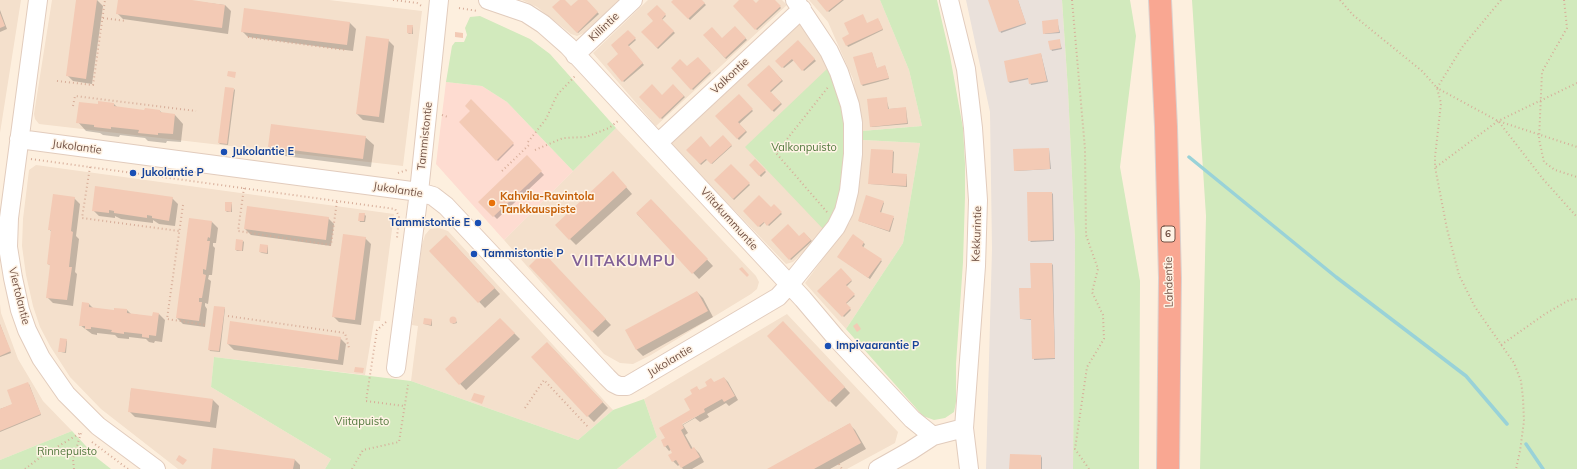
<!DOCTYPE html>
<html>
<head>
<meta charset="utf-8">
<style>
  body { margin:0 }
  canvas { display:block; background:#fdefde }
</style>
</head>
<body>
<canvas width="1577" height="469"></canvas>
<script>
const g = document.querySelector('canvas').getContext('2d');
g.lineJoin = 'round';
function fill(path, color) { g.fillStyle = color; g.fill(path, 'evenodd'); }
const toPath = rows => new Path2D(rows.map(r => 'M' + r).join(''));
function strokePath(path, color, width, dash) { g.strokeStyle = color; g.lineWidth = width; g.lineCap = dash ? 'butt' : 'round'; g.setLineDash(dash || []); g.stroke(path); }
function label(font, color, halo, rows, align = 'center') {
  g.font = font + ' Mulish,sans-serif'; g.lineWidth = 3; g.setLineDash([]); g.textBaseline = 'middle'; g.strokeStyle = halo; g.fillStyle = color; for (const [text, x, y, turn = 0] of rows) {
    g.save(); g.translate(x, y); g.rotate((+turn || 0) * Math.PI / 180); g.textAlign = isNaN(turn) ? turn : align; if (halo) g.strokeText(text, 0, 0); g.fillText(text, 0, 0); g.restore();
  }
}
fill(toPath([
  [0,0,21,0,0,133],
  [52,0,329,0,422,11,403,166,39,124,35,119,34,114],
  [522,0,619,0,584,33,577,36,571,34,537,7],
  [648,0,782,0,787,5,656,126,593,53],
  [809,0,880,0,909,70,922,126,862,131,853,79,828,22],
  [800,21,828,68,825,231,793,262,786,264,667,140],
  [616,128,756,276,759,282,757,289,751,294,651,355,633,364,620,363,604,354,504,240],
  [863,140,920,143,903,243,846,329,805,283,850,222],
  [36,165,394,214,380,321,374,321,365,375,214,357,211,387,331,459,325,469,178,469,101,409,70,377,50,346,40,327,33,306,26,275,22,246,23,219,29,170],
  [439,228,448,231,613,410,578,440,411,381,418,326,412,325,422,245,425,235,430,229],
  [0,304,1,313,18,359,43,401,72,431,0,460],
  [787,314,898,432,895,443,847,469,617,469,657,437,644,399]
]), '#f4e0cc');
fill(toPath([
  [446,82,482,86,507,102,573,171,504,240,436,164]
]), '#fedcd1');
fill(toPath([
  [966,0,1062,0,1068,90,1075,240,1073,469,986,469,992,249,990,112]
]), '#eae1db');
fill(toPath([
  [880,0,937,0,950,56,963,128,965,164,965,197,963,262,956,364,956,402,954,412,945,418,934,420,923,416,846,329,903,243,920,143,863,140,862,131,922,126,909,70],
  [1062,0,1130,0,1136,36,1120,167,1140,281,1139,469,1073,469,1075,240,1068,90],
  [1192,0,1577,0,1577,469,1200,469,1206,216],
  [480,16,530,39,550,54,616,128,573,171,507,102,482,86,446,82,452,46,455,42,464,42,467,35,465,28,470,17],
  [828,68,834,79,845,122,845,171,837,207,825,231,745,147],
  [214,357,411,381,578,440,613,410,644,399,657,437,617,469,325,469,331,459,211,387],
  [72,431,97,458,111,469,0,469,0,460]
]), '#d2eabd');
fill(toPath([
  [77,0,97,0,103,6,92,84,73,81,67,75],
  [119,0,184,0,225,5,231,11,228,34,123,19,117,13],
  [561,0,564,0,571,8,579,0,586,0,599,14,578,33,554,7],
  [675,0,701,0,706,5,690,20,673,2],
  [740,0,752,0,756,4,761,0,774,0,781,8,757,30,734,6],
  [819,0,844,0,829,12],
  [989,0,1018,0,1026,24,1001,33],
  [657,6,666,16,662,20,675,33,658,49,643,32,655,21],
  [0,10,7,29,0,32],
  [1057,20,1060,33,1045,34,1044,33],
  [879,21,883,30,848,47,847,45,867,24],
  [350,23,356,29,353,51,248,37,242,31],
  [413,26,413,34,409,34,408,33],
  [735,27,747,40,726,59,704,35,722,39],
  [628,31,636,40,628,47,644,65,624,82,608,64,619,54],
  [388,40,394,46,384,123,363,120,357,114],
  [1059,40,1062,49,1052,51,1051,49],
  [798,42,816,61,804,71,794,60,784,68,777,61],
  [872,53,877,69,885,66,889,79,863,86,862,85],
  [1041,54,1048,82,1031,85,1029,79,1010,83,1009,82,1005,62],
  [698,58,711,73,693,90,672,68,687,68],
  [769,66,783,81,770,93,782,104,774,112,749,85],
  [673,86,685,97,662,119,640,97,662,96],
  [234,89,235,90,228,145,220,144,219,143],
  [739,96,753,111,739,124,747,132,739,140,717,116],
  [886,98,889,109,905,108,906,109,908,124,872,127,870,126],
  [471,100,514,145,498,161,460,122,472,111],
  [99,102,114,104,118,108,145,111,160,111,163,114,175,115,183,124,181,142,167,141,166,143,148,141,145,138,120,135,119,137,103,135,100,133,86,131,78,122,99,105],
  [365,137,374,145,371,167,277,155,269,147],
  [723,137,732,146,712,164,708,159,701,165,688,150,710,148],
  [1049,149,1051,169,1016,171,1015,170],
  [893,151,894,152,893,174,906,175,907,176,907,187,870,184,869,183],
  [527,157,544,175,497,219,480,202],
  [755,160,766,172,761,177,750,165],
  [731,165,750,185,734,200,716,180],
  [619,179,632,194,576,245,556,225],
  [1052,193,1053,194,1054,241,1031,242,1029,240],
  [74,198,80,204,76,236,79,239,75,272,77,274,73,306,53,303,47,297,51,266,48,264,52,232,49,229],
  [172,198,178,204,175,226,159,224,153,220,153,223,121,219,115,216,115,218,99,216,93,210],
  [883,202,884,203,881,213,894,218,890,232,859,221],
  [232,203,232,212,227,212,226,211],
  [657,206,713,266,699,279,637,214],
  [774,206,782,214,769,226,765,222,760,227,744,211,771,209],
  [364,214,366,216,365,222,360,222,359,220],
  [328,218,334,224,331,246,251,235,245,229],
  [190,219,212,222,218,228,216,243,213,243,213,246,215,248,212,275,209,275,208,279,211,281,208,304,205,303,205,306,207,309,205,327,183,324,177,318],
  [804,233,812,241,791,260,772,240,799,238],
  [853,236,865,244,863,248,882,261,870,279,840,258],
  [365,238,371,244,361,325,339,322,333,316],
  [243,241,244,242,243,251,237,251,236,250],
  [452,242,500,294,485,308,431,251],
  [268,246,268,254,262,253,260,252],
  [549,260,611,325,598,337,592,331],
  [1052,264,1053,265,1055,359,1034,360,1032,320,1021,319,1020,289,1032,289],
  [841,270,852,281,846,287,855,296,846,304,851,310,844,317,818,291],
  [697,292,703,298,713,317,643,356,637,350,627,331],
  [89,304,94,309,114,312,127,310,131,314,153,317,159,314,165,320,162,342,155,341,154,343,149,342,146,339,129,337,129,339,118,338,115,335,97,333,97,335,92,334,80,325],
  [224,308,225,309,220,352,210,351,209,349],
  [455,318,457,323,453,324,451,321,451,319],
  [500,319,520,339,466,390,446,369],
  [432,320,432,326,424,324],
  [0,324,11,353,0,357],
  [789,329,850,393,836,407,830,401],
  [340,338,346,344,343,365,234,350,228,344],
  [66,340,67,341,66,353,61,352,59,351],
  [553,349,608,408,594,422,588,416],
  [724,378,728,382,738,400,729,406,726,403,707,414,709,417,700,422,695,418,683,425,688,433,685,435,693,449,694,448,699,453,704,462,692,469,683,469,680,464,678,466,673,461,674,453,672,449,669,451,665,446,666,438,690,412,697,388,700,391],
  [698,414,699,415,682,425,682,422],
  [29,384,41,415,0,432,0,409,14,404],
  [131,390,213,400,219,406,216,428,135,417,129,411],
  [849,424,855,430,866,449,830,469,769,469],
  [1041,456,1042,458,1042,469,1010,469],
  [294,459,300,465,300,469,212,469]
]), '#0003');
strokePath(toPath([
  [1189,157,1336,277,1466,376,1507,424],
  [1526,444,1543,469]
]), '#99d2d8', 3.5);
fill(toPath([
  [76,0,97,0,86,79,66,76],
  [118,0,192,0,225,5,222,28,116,14],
  [560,0,565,0,571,6,578,0,587,0,598,12,577,33,552,7],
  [673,0,702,0,705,3,688,19,671,2],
  [739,0,753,0,756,3,759,0,775,0,781,6,755,30,733,6],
  [817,0,842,0,827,12],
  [988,0,1018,0,1026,23,999,32],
  [657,5,666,14,662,19,674,31,657,48,641,32,653,21,647,14],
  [244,8,350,22,347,45,241,32],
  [0,13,5,26,0,28],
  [863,14,867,23,878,18,883,29,846,46,842,38,849,34,844,23],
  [1058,19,1059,32,1043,34,1042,21],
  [407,25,413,25,412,34,407,33],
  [735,26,746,38,725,58,703,35,712,27,722,38],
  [628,30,636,38,628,45,643,63,622,82,607,64,618,54,611,45],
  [455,32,463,33,463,38,455,37],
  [366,36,389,39,379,117,356,114],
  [1060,39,1061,48,1050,50,1048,41],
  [798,40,815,59,802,71,792,59,782,68,775,61],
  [872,52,877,68,885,65,889,78,861,85,853,57],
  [1041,53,1047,81,1029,84,1028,78,1008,82,1004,61],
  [698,57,711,71,691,90,671,68,680,59,687,66],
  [769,65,782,80,770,91,781,103,772,111,747,85],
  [228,71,236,72,235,78,227,76],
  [652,84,662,95,673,84,684,96,660,119,639,97],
  [225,87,234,88,227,144,218,143],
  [739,94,753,109,738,122,746,131,737,139,715,116],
  [887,97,888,109,906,107,907,123,870,127,867,99],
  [471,99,514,143,496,161,459,122,470,111,465,106],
  [98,101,114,103,114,106,144,110,145,108,160,110,160,112,175,114,173,134,158,133,158,135,138,133,139,130,111,127,111,129,94,127,94,125,76,123,79,102,98,104],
  [271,124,366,136,363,159,268,147],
  [723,135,732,145,711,164,706,159,700,164,686,150,701,136,710,147],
  [1049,148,1050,169,1014,171,1013,149],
  [871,149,893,150,892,173,907,174,906,186,868,184],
  [527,155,542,171,493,217,478,202],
  [755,159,766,170,759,176,749,165],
  [731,164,750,183,733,199,714,180],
  [613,171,627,187,569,240,555,225],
  [95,186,173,197,169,221,152,218,152,216,147,215,147,218,114,213,114,211,109,210,109,213,92,211],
  [1027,192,1052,192,1053,240,1028,241],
  [53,194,75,197,71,231,73,232,69,267,72,267,67,300,46,298,50,265,47,264,51,230,48,230],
  [759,195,771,207,774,204,782,212,767,226,764,222,758,227,743,211],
  [866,195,884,201,880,212,894,216,889,231,858,221],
  [651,199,708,259,692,274,636,213],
  [225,202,232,202,231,212,225,211],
  [247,206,329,217,326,240,244,229],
  [359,213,365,213,364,221,358,221],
  [189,218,212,221,210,238,208,237,207,241,210,241,206,270,203,269,203,274,206,275,202,298,199,298,199,302,202,302,199,321,176,318],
  [788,224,799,236,804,232,811,240,789,260,771,240],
  [343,234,366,237,355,320,332,317],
  [853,234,864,242,862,246,882,259,868,278,837,257],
  [446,235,495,288,478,303,429,251],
  [236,239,243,240,242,251,235,250],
  [260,244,268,245,267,253,259,252],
  [543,252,606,319,592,332,529,266],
  [1030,263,1052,263,1055,358,1032,359,1031,319,1020,319,1019,288,1031,288],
  [742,267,749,275,747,277,739,269],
  [841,268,852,280,846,285,855,294,846,303,851,308,842,317,817,291],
  [697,291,708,311,636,350,625,330],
  [82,302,89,303,89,307,114,310,114,308,127,309,127,313,152,316,153,312,159,313,156,336,149,335,149,338,142,337,142,334,124,332,124,334,111,332,112,330,91,327,91,329,85,329,85,326,79,326],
  [214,306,225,307,219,351,208,350],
  '449.5 320a3.5 3.5 0 1 1 7 0a3.5 3.5 0 1 1-7 0Z',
  [424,318,432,319,431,325,423,324],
  [500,318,515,333,459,385,445,369],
  [230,321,341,337,338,360,227,344],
  [783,321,845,387,829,402,767,336],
  [857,323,861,329,857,332,853,326],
  [0,324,11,351,0,356],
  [60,338,67,339,65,352,58,352],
  [547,342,603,402,587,417,531,357],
  [355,367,364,368,363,373,354,372],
  [724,377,735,396,724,402,722,399,704,409,705,412,682,424,684,428,681,430,691,449,694,447,700,457,681,468,676,460,672,462,668,455,672,453,668,445,664,447,661,440,665,438,659,428,690,410,684,399,692,394,690,390,697,386,699,390,707,386,705,382,711,378,714,382],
  [28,382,41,414,0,431,0,409,12,404,7,390],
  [131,388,213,399,210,422,128,412],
  [474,393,485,396,482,404,471,400],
  [850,423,861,443,814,469,767,469],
  [213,448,295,459,293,469,211,469],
  [1010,454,1041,455,1041,469,1009,469],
  [179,455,187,460,183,465,176,460]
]), '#f3cab5');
const minor = toPath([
  [38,0,9,218,8,247,13,278,20,310,27,330,41,358,66,394,98,426,156,469],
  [488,0,526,13,543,24,568,46,803,299,836,338,912,419,933,436],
  [949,0,966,69,973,128,978,200,976,266,964,428,969,469],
  [575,55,633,0],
  [19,139,419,192,433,196,446,206,607,377,613,383,619,386,627,386,778,297,789,285,836,227,844,211,849,191,853,154,853,123,850,105,839,72,829,51,795,0],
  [658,143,802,9],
  [396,368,419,192,439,0],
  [878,469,910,451,933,436,964,428]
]);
const highway = toPath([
  [1160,0,1166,127,1170,278,1168,469]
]);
strokePath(minor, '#e2ccbd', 20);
strokePath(highway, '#dbd2cf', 24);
strokePath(toPath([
  [393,0,417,3,423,7],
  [1072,0,1085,149,1086,235,1098,269,1092,292,1103,315,1104,339,1087,367,1075,449,1089,469],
  [1340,0,1353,15,1422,71,1437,88,1441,103,1435,157,1435,167,1447,229,1459,275,1475,307,1514,363,1521,381,1523,398,1524,421,1520,451,1516,469],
  [1501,0,1463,46,1437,88,1498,121,1577,147],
  [1564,0,1567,28,1542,72,1539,139,1544,162,1555,170,1577,177],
  [459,8,478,11],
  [103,18,126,21],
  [248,37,346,50],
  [57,81,93,85,105,0],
  [73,106,75,96,196,111],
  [442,115,448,117],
  [1499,122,1543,179,1577,217],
  [528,142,546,119,557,95,576,75],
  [535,150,563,138,586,137,609,128,618,121],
  [31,159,395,209,399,216,397,238],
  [90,167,82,218,179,231],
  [1436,167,1498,121,1577,83],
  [502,171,530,144],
  [398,173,407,170],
  [244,188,238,231,331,245,337,201],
  [183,205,167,319,206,325],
  [827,212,776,153,829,86],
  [228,316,345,333,349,348],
  [386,322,377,330,366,401,404,406],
  [1501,345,1545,314,1569,300,1577,299],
  [525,408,544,380,589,428],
  [92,442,128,469],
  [839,464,842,469],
  [25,469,42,456,82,432],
  [74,469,73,459,81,433],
  [352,469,363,450,399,442,408,385]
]), '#d7ad99', 2, [1, 3]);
strokePath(minor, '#fff', 18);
strokePath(highway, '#f9a792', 22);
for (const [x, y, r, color] of [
  [224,152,4,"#1a4fb4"],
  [133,173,4,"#1a4fb4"],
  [492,203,4,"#e8710a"],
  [478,223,4,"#1a4fb4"],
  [474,254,4,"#1a4fb4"],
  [828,346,4,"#1a4fb4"]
]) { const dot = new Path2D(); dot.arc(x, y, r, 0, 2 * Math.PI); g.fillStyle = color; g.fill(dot); strokePath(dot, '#fff3e5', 1.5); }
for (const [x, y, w] of [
  [1168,234,14]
]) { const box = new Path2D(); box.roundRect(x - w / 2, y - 8, w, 16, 3); g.fillStyle = '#fff3e5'; g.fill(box); strokePath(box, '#735346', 1); }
label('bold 10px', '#735346', null, [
  ["6",1168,234]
]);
label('11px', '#735346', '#fff3e5', [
  ["Killintie",604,27,-43],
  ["Valkontie",730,76,-43],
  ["Tammistontie",425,136,-84],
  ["Jukolantie",77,147,8],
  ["Jukolantie",398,190,9],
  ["Viitakummuntie",729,219,48],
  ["Kekkurintie",977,234,-88],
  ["Lahdentie",1169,282,-91],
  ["Viertolantie",19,296,76],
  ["Jukolantie",670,361,-31]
]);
label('11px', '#53793e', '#fff3e5', [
  ["Valkonpuisto",804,148],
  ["Viitapuisto",362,422],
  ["Rinnepuisto",67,452]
]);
label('bold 11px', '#164399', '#fff3e5', [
  ["Jukolantie E",232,152],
  ["Jukolantie P",141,173],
  ["Tammistontie E",470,223,"right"],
  ["Tammistontie P",482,254],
  ["Impivaarantie P",836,346]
], 'left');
label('bold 11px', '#c56008', '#fff3e5', [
  ["Kahvila-Ravintola",500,197],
  ["Tankkauspiste",500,210]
], 'left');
g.letterSpacing = '1px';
label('bold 15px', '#816197', '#fff3e5', [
  ["VIITAKUMPU",624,261]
]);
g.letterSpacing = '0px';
</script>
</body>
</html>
